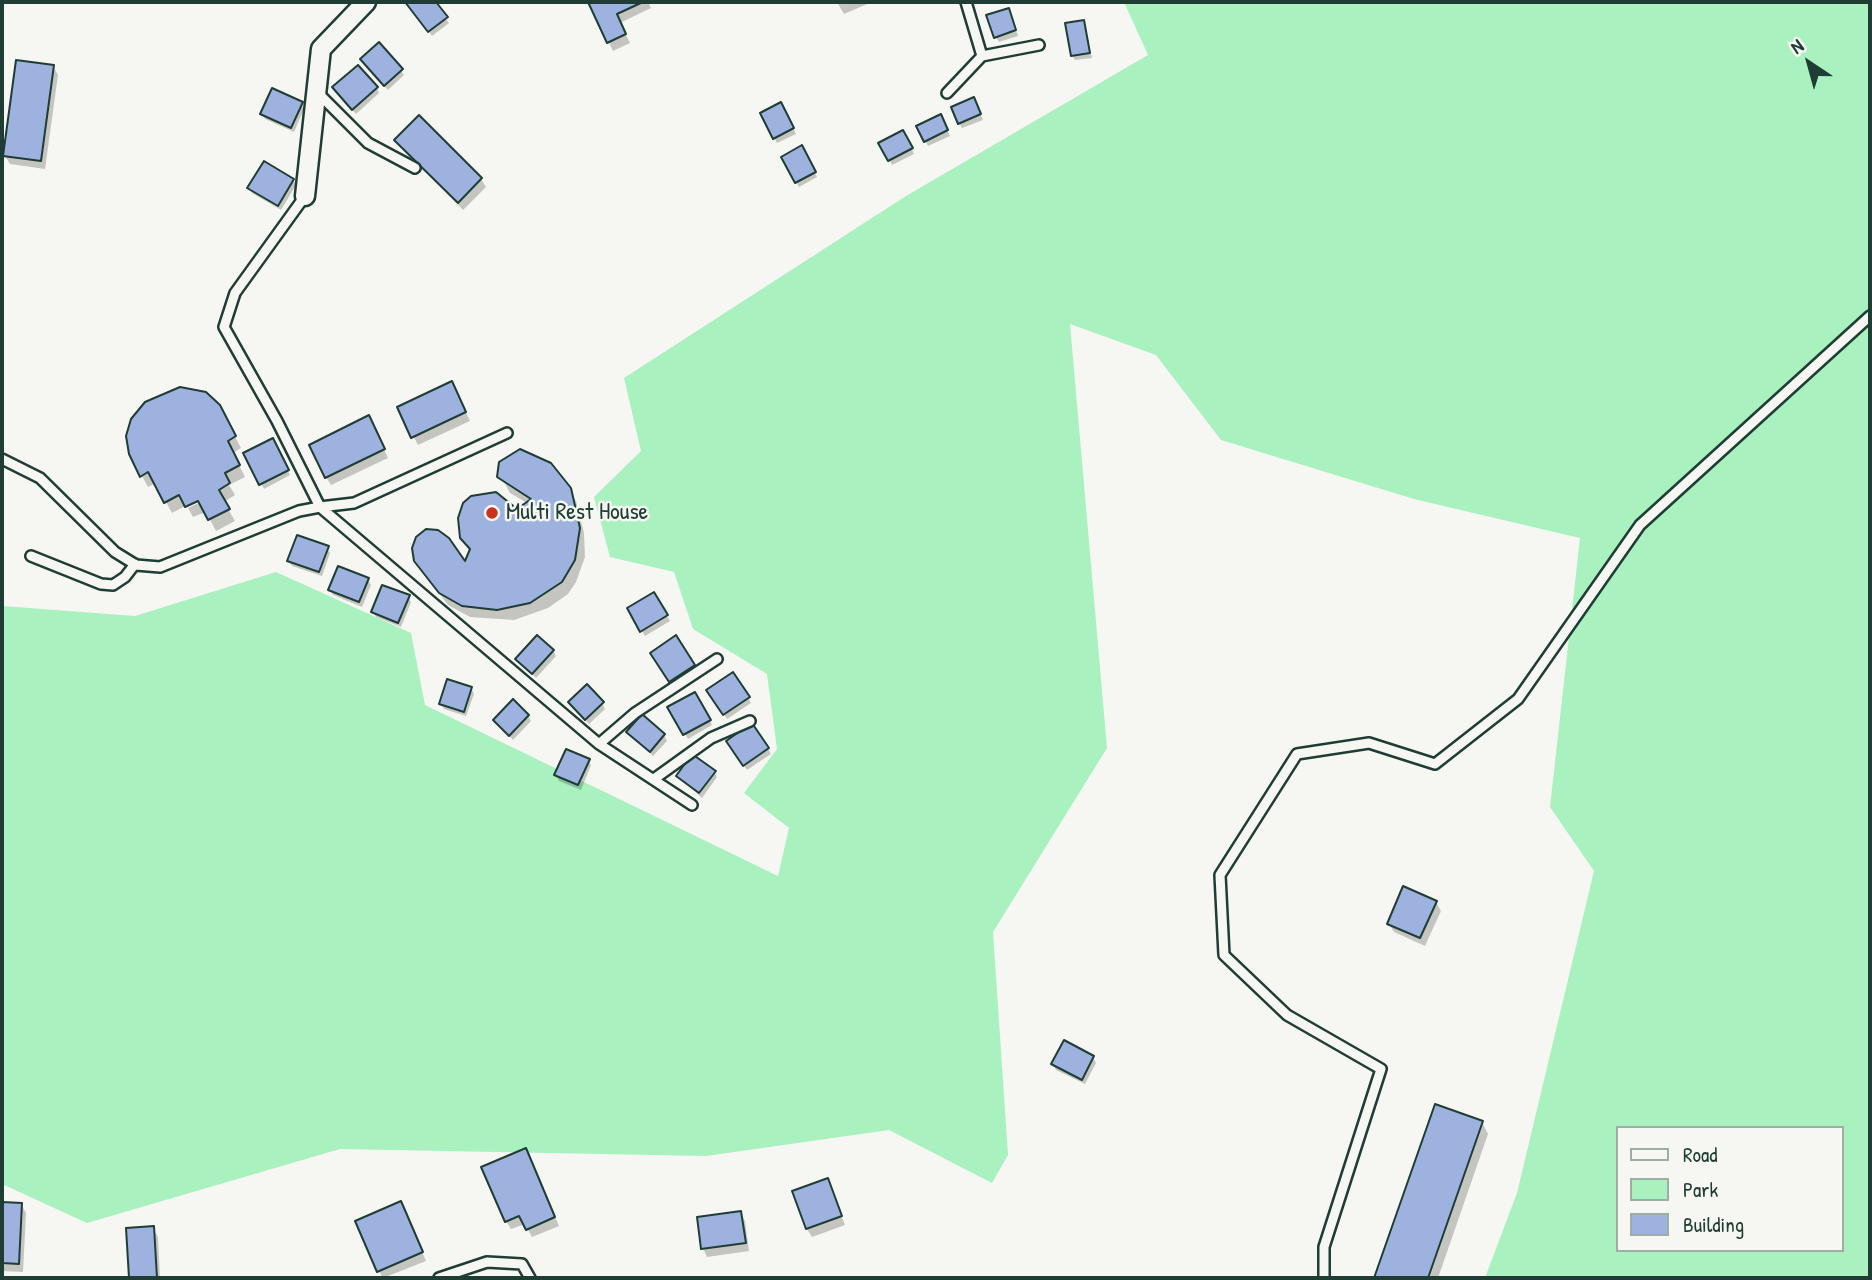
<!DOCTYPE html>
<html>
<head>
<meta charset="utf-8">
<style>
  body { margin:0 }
  #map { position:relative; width:1872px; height:1280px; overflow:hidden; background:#f6f6f2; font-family:"Patrick Hand",sans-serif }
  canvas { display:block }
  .frame { position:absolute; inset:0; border:4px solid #1f3d34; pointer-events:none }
  .legend { position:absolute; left:1616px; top:1126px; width:228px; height:126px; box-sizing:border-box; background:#f6f6f2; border:2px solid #a0aca6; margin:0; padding:9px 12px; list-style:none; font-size:21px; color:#1f3d34 }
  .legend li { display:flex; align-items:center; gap:14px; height:35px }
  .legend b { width:35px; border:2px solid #a0aca6 }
  .north { position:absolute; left:1774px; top:28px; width:70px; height:70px; -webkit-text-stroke:5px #f6f6f2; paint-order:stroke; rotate:324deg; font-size:19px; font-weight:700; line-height:28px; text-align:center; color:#1f3d34 }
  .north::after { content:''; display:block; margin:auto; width:24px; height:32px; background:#1f3d34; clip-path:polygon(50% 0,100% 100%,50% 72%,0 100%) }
</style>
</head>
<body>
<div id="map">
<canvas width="1872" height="1280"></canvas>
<div class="frame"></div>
<ul class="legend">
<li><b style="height:9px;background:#f6f6f2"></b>Road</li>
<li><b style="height:19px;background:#a9f1bf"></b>Park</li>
<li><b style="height:19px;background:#9eb2e0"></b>Building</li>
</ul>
<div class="north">N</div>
</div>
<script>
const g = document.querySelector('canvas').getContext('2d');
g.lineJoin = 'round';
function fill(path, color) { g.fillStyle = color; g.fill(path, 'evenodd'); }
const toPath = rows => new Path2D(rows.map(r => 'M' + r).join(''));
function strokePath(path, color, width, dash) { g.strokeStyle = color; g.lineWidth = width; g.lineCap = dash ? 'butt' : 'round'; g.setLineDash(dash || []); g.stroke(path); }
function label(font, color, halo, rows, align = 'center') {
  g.font = font + ' "Patrick Hand",sans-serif'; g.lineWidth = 5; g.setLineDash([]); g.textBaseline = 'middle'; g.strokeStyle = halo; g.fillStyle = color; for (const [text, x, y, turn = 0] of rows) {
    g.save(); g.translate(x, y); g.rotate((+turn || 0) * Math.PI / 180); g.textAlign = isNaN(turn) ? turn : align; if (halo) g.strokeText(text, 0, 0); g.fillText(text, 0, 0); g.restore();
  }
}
fill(toPath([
  [1124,2,1870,2,1870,1278,1485,1278,1517,1193,1594,871,1550,807,1580,538,1414,499,1221,440,1156,355,1070,324,1107,748,993,932,1008,1155,992,1183,889,1130,706,1156,340,1149,87,1223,2,1184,2,606,135,616,276,572,411,633,425,705,778,876,789,828,744,793,777,749,767,674,693,629,674,572,610,557,594,497,641,451,624,378,906,196,1148,55],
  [1618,1128,1842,1128,1842,1250,1618,1250]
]), '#a9f1bf');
fill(toPath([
  [407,2,433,2,449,23,432,36],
  [590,2,648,2,651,8,620,23,630,43,613,51],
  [837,2,872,2,844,14],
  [1011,15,1018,36,999,42,996,37],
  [1083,21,1092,58,1075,60,1072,55],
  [379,44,404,75,388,90,365,64],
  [53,66,58,75,45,169,10,164,5,156],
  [377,88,379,93,356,114,337,93],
  [301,104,304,109,294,132,265,119,262,114],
  [781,104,796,134,777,143,762,114],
  [976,104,983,120,962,128,959,123],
  [940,116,950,136,928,146,919,127],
  [903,132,914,154,892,165,881,144],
  [396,140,481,179,486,187,463,210],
  [801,148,817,177,799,187,783,158],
  [293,180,296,185,281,210,252,193,249,188],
  [456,391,470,421,418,445,399,408],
  [226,419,241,448,233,453,245,477,229,485,235,495,224,502,235,521,216,531,206,512,193,517,188,508,207,499,206,495,172,513,156,483,148,487,142,476],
  [373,426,388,458,331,485,326,477],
  [272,441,290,475,264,489,246,454],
  [503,480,569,489,576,501,584,533,585,557,576,582,568,594,548,608,514,620,470,617,448,605,423,572,465,564,470,552,462,538,527,503,510,493],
  [327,548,330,553,322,576,292,566,289,561],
  [368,580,371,585,362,607,333,595,330,590],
  [654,594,670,621,645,636,629,609],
  [408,597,411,602,401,627,376,617,373,612],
  [675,638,696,671,674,686,652,653],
  [553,651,556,656,536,678,517,659],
  [471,688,474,694,466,716,444,709,441,704],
  [709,691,748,698,751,703,727,719],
  [694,694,712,725,688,739,670,708],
  [602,703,605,709,589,724,574,707],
  [528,716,531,721,513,740,495,720],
  [752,725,771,754,747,770,731,747],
  [628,732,664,735,667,741,653,756],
  [588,760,591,765,581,790,559,781,556,775],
  [714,772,717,777,702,798,678,776],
  [1436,902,1441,911,1425,946,1394,932,1389,924],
  [1093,1057,1096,1063,1085,1084,1056,1070,1053,1064],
  [1436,1106,1482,1122,1488,1134,1438,1278,1376,1278],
  [530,1158,559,1226,532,1237,525,1224,511,1229,506,1221],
  [827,1180,845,1225,812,1237,807,1229],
  [2,1204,21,1204,26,1213,23,1272,2,1271],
  [405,1212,426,1261,383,1278,379,1271],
  [740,1213,745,1221,749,1251,707,1257,703,1248],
  [153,1228,158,1237,160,1278,130,1278,128,1229]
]), '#0003');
const building = toPath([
  [405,2,436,2,448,17,428,32,405,2],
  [588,2,643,2,617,14,626,34,607,43,588,2],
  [1009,8,1016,30,994,38,986,15,1009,8],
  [1084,20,1090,53,1071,56,1065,23,1084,20],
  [379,42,403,69,384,86,360,59,379,42],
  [16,60,54,65,41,161,3,156,16,60],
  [358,65,378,87,352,110,332,87,358,65],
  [272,88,303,102,291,128,260,114,272,88],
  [974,97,981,114,958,124,951,107,974,97],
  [781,102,794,128,773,139,760,113,781,102],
  [941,114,948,130,924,142,916,126,941,114],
  [419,115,482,178,458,203,394,140,419,115],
  [903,130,913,148,888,161,878,143,903,130],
  [802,145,816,172,795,183,781,157,802,145],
  [264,161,294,179,278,206,247,188,264,161],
  [452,381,466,412,411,438,397,407,452,381],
  [180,387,206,392,220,405,236,436,228,441,240,465,225,473,230,483,219,490,230,509,208,520,198,501,185,507,179,495,164,503,148,472,140,477,129,454,126,436,131,419,145,402,180,387],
  [369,415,385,449,325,478,309,445,369,415],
  [273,438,289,470,259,485,243,453,273,438],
  [520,449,551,463,571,488,580,528,575,560,562,582,530,603,497,610,462,606,439,593,414,561,412,548,416,537,426,529,438,530,449,538,465,561,470,549,460,538,458,518,463,503,471,496,496,492,517,509,531,499,497,477,499,462,520,449],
  [297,535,329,546,319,572,287,561,297,535],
  [338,566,369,578,359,602,328,590,338,566],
  [382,585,410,595,398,623,371,612,382,585],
  [654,592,668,615,640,632,627,608,654,592],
  [537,635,554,650,532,674,515,659,537,635],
  [676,635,695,665,669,682,650,653,676,635],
  [733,672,750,697,723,715,706,690,733,672],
  [447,679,472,687,464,712,439,704,447,679],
  [587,684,604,702,585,720,568,702,587,684],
  [695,692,711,720,683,735,667,707,695,692],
  [513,699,529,715,509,736,493,720,513,699],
  [642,714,665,734,650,752,626,732,642,714],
  [752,723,769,748,743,766,726,741,752,723],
  [566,749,590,759,578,785,554,775,566,749],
  [692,754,716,771,699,793,676,776,692,754],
  [1403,886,1437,901,1420,938,1387,924,1403,886],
  [1064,1040,1094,1056,1082,1080,1051,1064,1064,1040],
  [1435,1104,1483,1121,1428,1278,1374,1278,1435,1104],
  [526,1148,555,1217,526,1230,519,1216,505,1222,481,1167,526,1148],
  [828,1178,842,1216,806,1229,792,1191,828,1178],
  [401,1201,423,1252,377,1272,355,1221,401,1201],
  [2,1202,22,1203,19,1264,2,1263,2,1202],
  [741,1211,746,1243,701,1249,697,1217,741,1211],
  [154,1226,157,1278,129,1278,126,1228,154,1226]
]);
fill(building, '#9eb2e0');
strokePath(building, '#1f3d34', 2);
const lane = toPath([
  [982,56,1039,45],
  [317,92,368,143,415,168],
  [947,93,982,56,966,2],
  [305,196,235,293,224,327,277,421,320,507,354,503,507,433],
  [2,459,40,478,115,552,136,565,160,567,299,511,320,507,599,744,692,805],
  [31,556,101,584,113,585,125,577,135,564],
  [599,744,635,713,717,659],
  [654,779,711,738,750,721],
  [439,1278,487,1262,522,1264,530,1278],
  [1324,1278,1324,1247,1381,1069,1287,1015,1224,955,1220,875,1297,754,1369,743,1435,764,1518,699,1640,525,1870,316]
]);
const street = toPath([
  [305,196,321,49,366,2]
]);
strokePath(lane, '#1f3d34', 14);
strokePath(street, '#1f3d34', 23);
strokePath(lane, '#f6f6f2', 9);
strokePath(street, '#f6f6f2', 18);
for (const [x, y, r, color] of [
  [492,513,7,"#c8321e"]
]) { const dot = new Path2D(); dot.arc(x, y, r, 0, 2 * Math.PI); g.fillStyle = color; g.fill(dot); strokePath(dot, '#f6f6f2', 2.5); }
label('24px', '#1f3d34', '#f6f6f2', [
  ["Multi Rest House",506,513]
], 'left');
</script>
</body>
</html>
